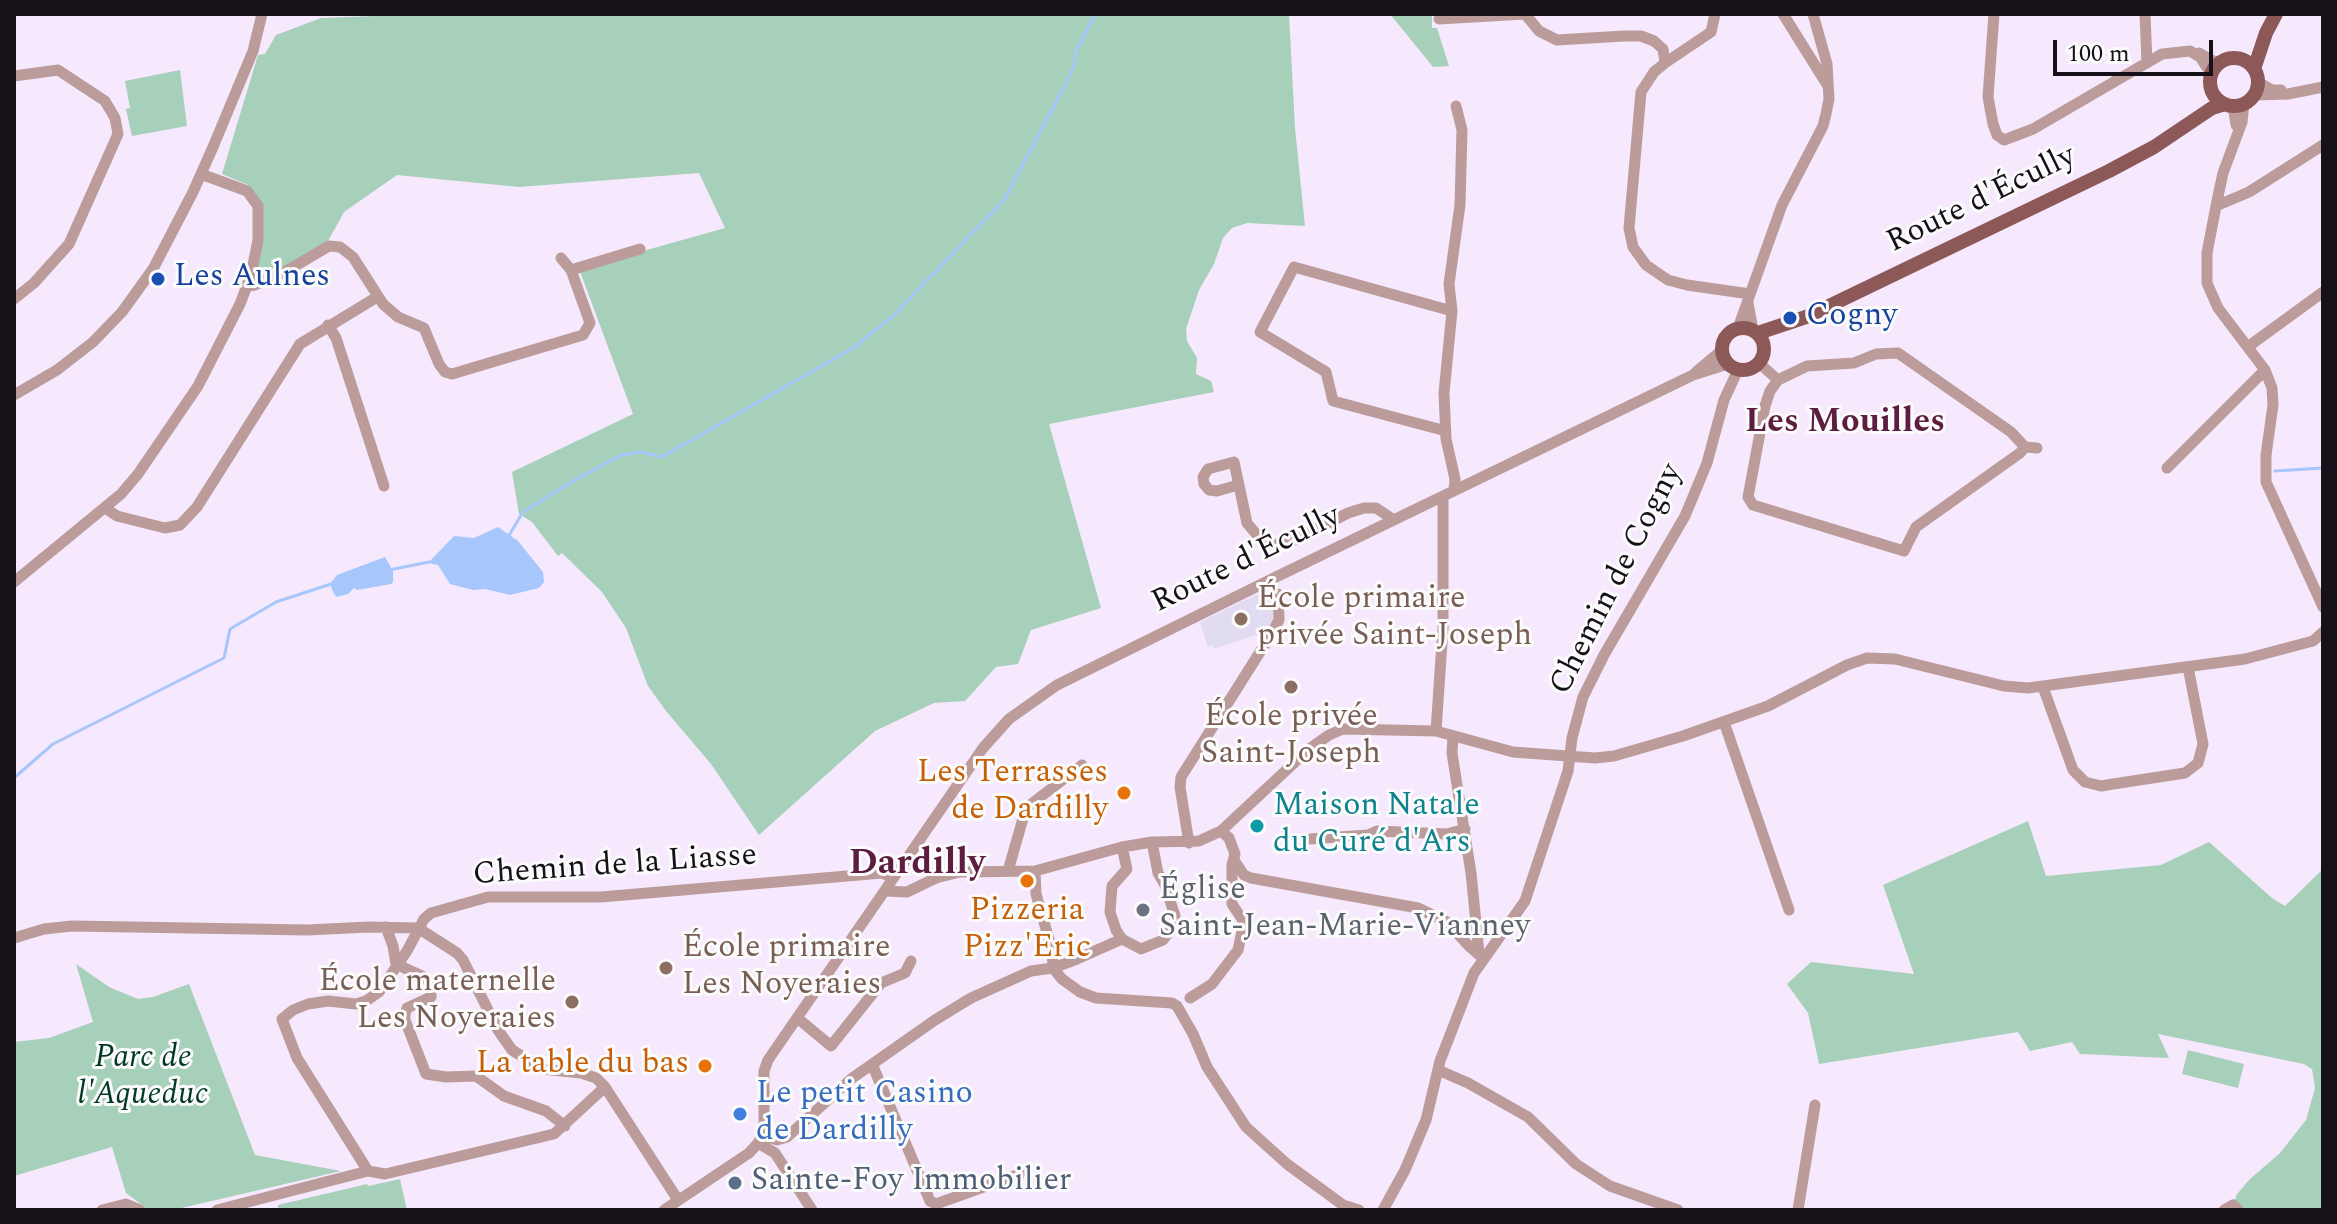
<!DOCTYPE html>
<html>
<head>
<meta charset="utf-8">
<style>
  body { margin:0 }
  #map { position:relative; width:2337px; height:1224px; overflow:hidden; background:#f6e8fd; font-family:Spectral,serif }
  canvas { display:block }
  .frame { position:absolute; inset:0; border:16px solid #161018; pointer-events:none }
  .scale { position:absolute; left:2053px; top:40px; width:160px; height:36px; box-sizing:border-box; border:4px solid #161018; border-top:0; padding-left:10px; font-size:24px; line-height:28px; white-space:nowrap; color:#161018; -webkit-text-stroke:6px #fbfbfb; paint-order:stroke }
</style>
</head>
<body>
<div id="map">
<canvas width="2337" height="1224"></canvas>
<div class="frame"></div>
<div class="scale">100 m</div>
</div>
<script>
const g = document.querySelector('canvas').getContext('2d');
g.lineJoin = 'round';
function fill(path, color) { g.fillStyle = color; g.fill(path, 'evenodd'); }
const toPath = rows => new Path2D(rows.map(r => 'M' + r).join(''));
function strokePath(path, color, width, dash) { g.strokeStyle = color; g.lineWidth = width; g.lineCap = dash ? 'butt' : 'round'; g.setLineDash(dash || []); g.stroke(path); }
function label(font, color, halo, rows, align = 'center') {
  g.font = font + ' Spectral,serif'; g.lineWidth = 6; g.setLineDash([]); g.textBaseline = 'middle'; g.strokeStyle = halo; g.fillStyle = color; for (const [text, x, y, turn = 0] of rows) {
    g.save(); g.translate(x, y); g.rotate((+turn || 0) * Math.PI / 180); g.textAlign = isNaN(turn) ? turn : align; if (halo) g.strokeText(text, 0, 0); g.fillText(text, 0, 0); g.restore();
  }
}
fill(toPath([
  [1268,589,1275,613,1271,630,1214,649,1212,645,1208,647,1200,622]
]), '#e2dcf2');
fill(toPath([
  [429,14,1289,14,1295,128,1305,226,1247,223,1232,228,1223,238,1214,264,1199,290,1186,329,1187,341,1197,358,1196,374,1211,381,1214,392,1049,424,1101,608,1031,630,1018,664,996,667,965,701,934,703,875,731,759,835,711,764,666,711,648,686,626,628,602,592,562,553,558,556,532,522,519,514,512,472,633,414,579,269,725,228,699,173,519,187,397,175,344,212,327,243,278,273,254,282,262,205,248,185,222,174,258,55,265,54,276,35,321,18],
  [1390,14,1432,14,1432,28,1437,28,1449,66,1433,67],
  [180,70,187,126,132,136,126,109,130,108,125,81],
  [2028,821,2046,876,2161,865,2209,842,2272,898,2285,906,2323,869,2323,1210,2238,1210,2233,1205,2237,1194,2250,1179,2280,1153,2306,1120,2315,1088,2312,1069,2304,1064,2158,1034,2169,1058,2080,1054,2072,1042,2030,1051,2018,1032,1819,1064,1808,1013,1787,984,1811,962,1914,974,1883,885],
  [76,964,109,987,138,999,153,997,189,984,255,1155,341,1171,173,1210,149,1210,126,1193,112,1147,14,1176,14,1042,49,1038,93,1022],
  [2188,1050,2244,1064,2238,1088,2182,1074],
  [400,1179,407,1210,267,1210,278,1208,278,1205,367,1184,368,1186]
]), '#a7d0bb');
fill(toPath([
  [498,527,518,541,543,572,544,582,539,588,510,595,485,589,473,590,450,584,438,565,428,563,454,536,474,538],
  [385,557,393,571,393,582,391,584,357,590,354,588,348,594,337,597,334,594,330,584,337,575]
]), '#a7c7fc');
strokePath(toPath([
  [2275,471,2323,468],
  [508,537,523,512,580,477,622,455,641,452,662,457,853,348,892,317,1004,200,1063,89,1074,65,1077,49,1095,14],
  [389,570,429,562],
  [14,778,53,744,224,658,230,629,276,602,331,584]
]), '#a7c7fc', 3);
strokePath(toPath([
  [1783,14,1828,86],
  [1994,14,1988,97,1993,124,1997,135,2004,140,2033,129,2162,54,2190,51,2200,57,2212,75],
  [2145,14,2147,63],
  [1439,19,1525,14,1539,31,1557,40,1624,36,1641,36,1654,41,1663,49,1665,63,1654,72,1641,92,1629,228,1633,247,1646,265,1668,280,1687,285,1750,294],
  [2199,53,2215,62,2224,61],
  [1665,63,1711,32,1715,14],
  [14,76,58,70,105,101,115,118,118,134,69,244,34,283,14,299],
  [2258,82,2272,90,2281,90],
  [2255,95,2288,94,2323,87],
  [2244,104,2242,122,2223,173,2216,206,2207,253,2207,283,2218,308,2265,370,2272,388,2273,405,2266,455,2266,482,2323,607],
  [2233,106,2236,125],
  [2216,206,2249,192,2323,145],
  [571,270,640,249],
  [248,286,255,285,283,273,329,246,340,247,353,257,383,304,398,317,424,328,439,364,445,372,452,374,583,335,590,323,571,270,561,258],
  [1748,303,1753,330],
  [328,325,336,338,384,486],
  [1738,328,1782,205,1823,126,1826,114,1829,99,1827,64,1813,14],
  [2249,346,2323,292],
  [1759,363,1778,380,1807,366,1854,363,1876,354,1898,353,2011,432,2025,447,2020,453,1916,527,1904,551,1753,505,1748,497,1765,406,1770,391,1778,380],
  [1696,372,1721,351],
  [14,395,57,370,93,342,122,312,153,269,193,192,213,147,253,51,262,14],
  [1446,431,1333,401,1326,372,1260,332,1294,267,1452,311],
  [2025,447,2037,448],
  [2167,468,2265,370],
  [1238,485,1217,491,1209,490,1204,484,1203,477,1208,469,1234,462,1247,523,1262,541,1269,544,1281,544,1297,539,1348,513,1364,508,1376,508,1394,520],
  [1454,490,1455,479,1446,439,1444,393,1452,311,1449,284,1460,205,1462,130,1456,106],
  [105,508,117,516,165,528,180,525,197,507,300,344,377,297],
  [14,582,121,494,138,474,198,386,240,304,251,275,258,240,258,206,247,191,201,174],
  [2043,687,2073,770,2085,782,2101,786,2113,784,2185,773,2198,763,2203,744,2188,667],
  [1724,722,1789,910],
  [1436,731,1443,628,1443,496],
  [1453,736,1452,753,1471,873,1479,953],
  [1310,839,1368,835,1377,831,1447,834,1465,829],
  [1189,843,1180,787,1181,777,1272,633,1279,620,1278,594],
  [1122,847,1127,869,1112,886,1110,912,1116,930,1122,939,1141,949,1163,940,1173,927,1175,916,1165,885,1158,873,1152,842],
  [1234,860,1244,875,1251,878,1418,908,1447,922,1468,945,1484,959],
  [1008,871,1026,808,1082,765],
  [1035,871,1036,894,1052,950,1053,968,1062,979,1080,992,1096,998,1172,1003,1177,1006,1193,1034,1207,1067,1246,1127,1287,1164,1343,1205,1359,1210],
  [885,891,907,892,936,878,960,872,1035,871,1122,847,1152,842,1199,841,1221,831,1309,749,1329,735,1343,729,1436,731,1513,752,1595,758,1614,756,1683,736,1768,706,1847,665,1867,658,1895,659,2004,686,2028,688,2245,659,2313,641,2323,632],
  [386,927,393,946,396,964],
  [14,938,44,929,72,926,307,930,369,927,418,928,457,953,463,960,498,1030,512,1050,542,1069,581,1073,596,1078,605,1087,678,1200],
  [396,964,424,977,431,984,431,997,407,1008,405,1014,405,1020,426,1074,446,1077,476,1076,504,1096,546,1111,565,1126],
  [1190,998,1212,984,1238,950,1244,922,1232,904,1232,865,1235,854,1229,838,1221,831],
  [801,1021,831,1046,881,983,905,973,911,961],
  [872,1064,930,1201,936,1204,1020,1174],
  [1438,1070,1468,1083,1528,1117,1576,1164,1610,1186,1678,1210],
  [762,1135,777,1140,787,1137,851,1079,935,1020,971,998,1031,971,1053,968,1077,959,1122,939],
  [758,1143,775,1153,812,1210],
  [368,1171,297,1058,282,1019,293,1010,308,1004,328,1001,356,1004,366,1001,379,992,407,951,424,919,431,913,488,897,601,897,882,873,893,878],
  [102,1210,126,1204,140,1210],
  [217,1210,368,1171,385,1174,554,1134,605,1087],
  [664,1210,749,1153,759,1142,764,1126,764,1071,768,1060,983,748,1009,719,1057,685,1276,577,1693,375,1728,364],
  [1383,1210,1405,1170,1426,1120,1440,1061,1474,973,1525,901,1568,771,1572,738,1583,697,1604,655,1685,516,1707,463,1724,400,1738,370],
  [1798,1210,1815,1105],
  [2224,1210,2233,1205,2238,1210]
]), '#bb9c9b', 11);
strokePath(toPath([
  '2210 82a24 24 0 1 1 48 0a24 24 0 1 1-48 0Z',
  [2254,69,2266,33,2276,14],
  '1722 349a21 21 0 1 1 42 0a21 21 0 1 1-42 0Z',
  [1758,333,1806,317,2109,171,2154,147,2212,108,2225,104]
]), '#8c5858', 14);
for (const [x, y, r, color] of [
  [158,279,8,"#1a4fb4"],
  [1790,318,8,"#1a4fb4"],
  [1241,619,8,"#8d6e63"],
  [1291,687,8,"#8d6e63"],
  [1124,793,8,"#e8710a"],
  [1257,826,8,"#0f9aa8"],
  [1027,881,8,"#e8710a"],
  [1143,910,8,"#6b7280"],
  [666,968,8,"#8d6e63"],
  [572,1002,8,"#8d6e63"],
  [705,1066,8,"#e8710a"],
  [740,1114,8,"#3f7fe0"],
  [735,1183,8,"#5c6f8a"]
]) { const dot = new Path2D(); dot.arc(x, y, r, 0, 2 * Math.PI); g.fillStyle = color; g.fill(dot); strokePath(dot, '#fbfbfb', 3); }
label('32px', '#161018', '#fbfbfb', [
  ["Route d'Écully",1982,201,-26],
  ["Route d'Écully",1247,561,-26],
  ["Chemin de Cogny",1618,580,-63],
  ["Chemin de la Liasse",615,867,-4]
]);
label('32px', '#164399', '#fbfbfb', [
  ["Les Aulnes",174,279],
  ["Cogny",1806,318]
], 'left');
label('32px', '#785e54', '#fbfbfb', [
  ["École primaire",1257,601],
  ["privée Saint-Joseph",1257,638],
  ["École privée",1291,719,"center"],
  ["Saint-Joseph",1291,756,"center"],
  ["École primaire",682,950],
  ["Les Noyeraies",682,987],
  ["École maternelle",556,984,"right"],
  ["Les Noyeraies",556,1021,"right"]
], 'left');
label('32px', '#c56008', '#fbfbfb', [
  ["Les Terrasses",1108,775],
  ["de Dardilly",1108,812],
  ["Pizzeria",1027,913,"center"],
  ["Pizz'Eric",1027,950,"center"],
  ["La table du bas",689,1066]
], 'right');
label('32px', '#0d838f', '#fbfbfb', [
  ["Maison Natale",1273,808],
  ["du Curé d'Ars",1273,845]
], 'left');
label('32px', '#5b616d', '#fbfbfb', [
  ["Église",1159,892],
  ["Saint-Jean-Marie-Vianney",1159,929]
], 'left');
label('italic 32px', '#003925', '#fbfbfb', [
  ["Parc de",143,1060],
  ["l'Aqueduc",143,1097]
]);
label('32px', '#366cbe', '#fbfbfb', [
  ["Le petit Casino",756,1096],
  ["de Dardilly",756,1133]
], 'left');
label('32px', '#4e5e75', '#fbfbfb', [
  ["Sainte-Foy Immobilier",751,1183]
], 'left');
label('bold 34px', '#5c1d40', '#fbfbfb', [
  ["Les Mouilles",1845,424]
]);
label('bold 36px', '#5c1d40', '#fbfbfb', [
  ["Dardilly",917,866]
]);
</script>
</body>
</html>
